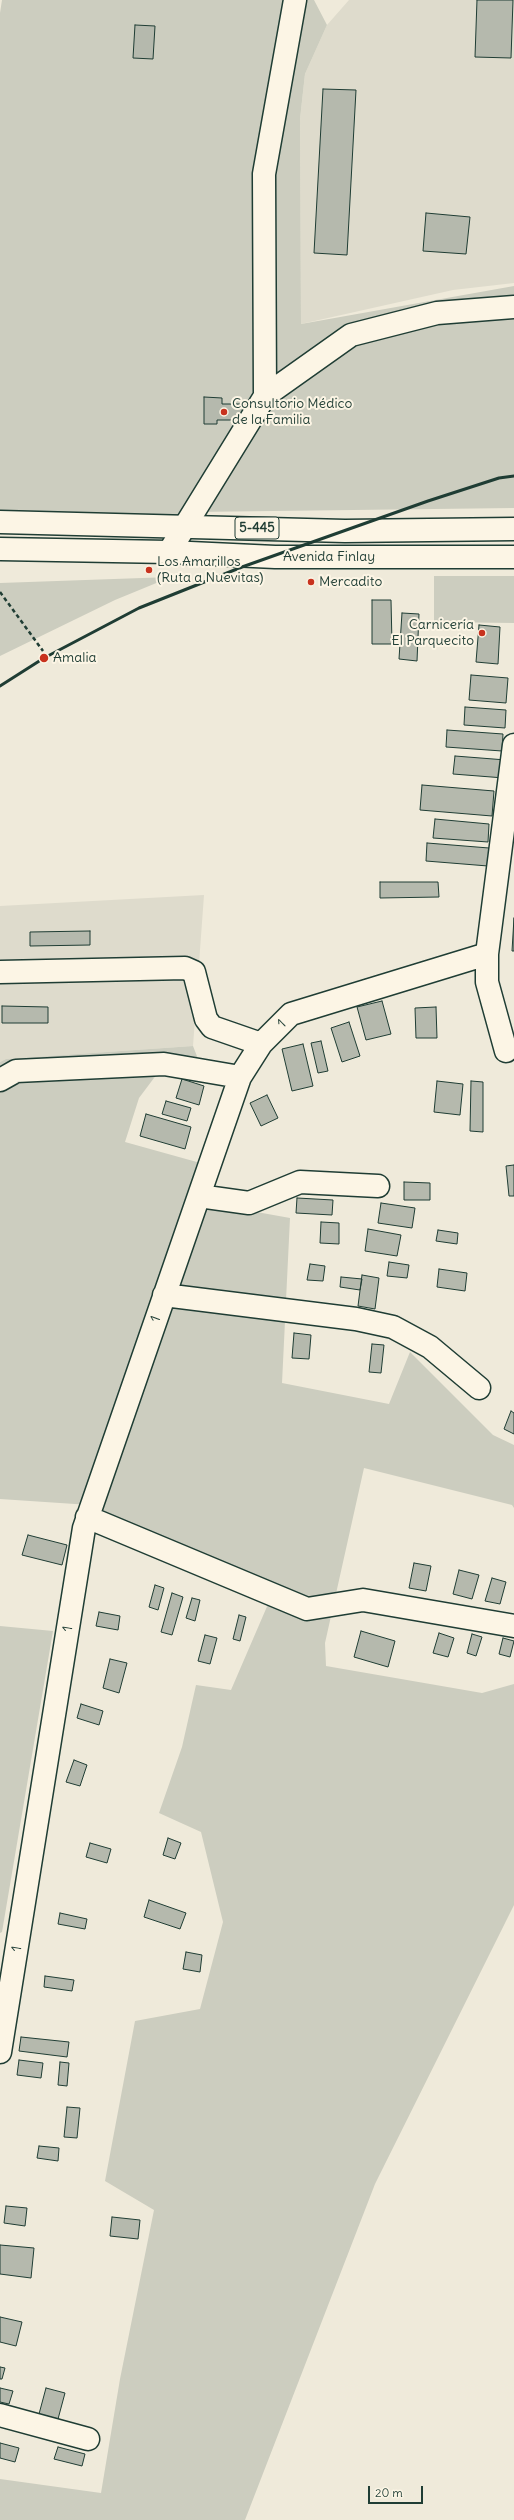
<!DOCTYPE html>
<html>
<head>
<meta charset="utf-8">
<style>
  body { margin:0 }
  #map { position:relative; width:514px; height:2520px; overflow:hidden; background:#efeada; font-family:Delius,sans-serif }
  canvas { display:block }
  .scale { position:absolute; left:368px; top:2486px; width:55px; height:18px; box-sizing:border-box; border:2px solid #1f3d34; border-top:0; padding-left:5px; font-size:12px; line-height:14px; white-space:nowrap; color:#1f3d34; -webkit-text-stroke:3px #fcf5e5; paint-order:stroke }
</style>
</head>
<body>
<div id="map">
<canvas width="514" height="2520"></canvas>
<div class="scale">20 m</div>
</div>
<script>
const g = document.querySelector('canvas').getContext('2d');
g.lineJoin = 'round';
function fill(path, color) { g.fillStyle = color; g.fill(path, 'evenodd'); }
const toPath = rows => new Path2D(rows.map(r => 'M' + r).join(''));
function strokePath(path, color, width, dash) { g.strokeStyle = color; g.lineWidth = width; g.lineCap = dash ? 'butt' : 'round'; g.setLineDash(dash || []); g.stroke(path); }
function label(font, color, halo, rows, align = 'center') {
  g.font = font + ' Delius,sans-serif'; g.lineWidth = 4; g.setLineDash([]); g.textBaseline = 'middle'; g.strokeStyle = halo; g.fillStyle = color; for (const [text, x, y, turn = 0] of rows) {
    g.save(); g.translate(x, y); g.rotate((+turn || 0) * Math.PI / 180); g.textAlign = isNaN(turn) ? turn : align; if (halo) g.strokeText(text, 0, 0); g.fillText(text, 0, 0); g.restore();
  }
}
fill(toPath([
  [349,0,514,0,514,283,453,290,301,324,300,119,305,74,327,25],
  [204,895,193,1046,6,1059,0,1062,0,906]
]), '#dedbcc');
fill(toPath([
  [2,0,314,0,327,25,305,74,300,119,301,324,514,286,514,508,193,512,184,526,0,522,0,13],
  [434,576,514,576,514,623,434,622],
  [171,577,115,600,0,656,0,583],
  [193,1046,200,1064,160,1070,139,1098,125,1142,204,1164,190,1200,290,1218,282,1383,389,1404,410,1352,493,1435,514,1445,514,1508,512,1505,364,1468,325,1643,326,1666,482,1693,514,1684,514,1905,375,2184,245,2520,0,2520,0,2479,101,2493,120,2379,154,2210,105,2181,135,2021,200,2009,223,1922,201,1832,159,1813,182,1747,196,1685,231,1690,275,1588,90,1505,0,1499,0,1062,6,1059],
  [0,1626,53,1631,2,1932,0,1933]
]), '#cccdbf');
const building = toPath([
  [477,0,513,0,511,58,475,57,477,0],
  [135,25,155,26,153,59,133,58,135,25],
  [323,89,356,90,347,255,314,253,323,89],
  [426,213,470,217,466,254,423,251,426,213],
  [204,397,222,398,222,404,243,404,243,420,217,420,217,424,204,424,204,397],
  [372,600,391,600,392,644,372,644,372,600],
  [402,613,419,614,417,661,399,659,402,613],
  [479,625,500,627,498,664,476,662,479,625],
  [471,675,508,678,506,703,469,700,471,675],
  [465,707,506,710,505,728,464,725,465,707],
  [447,730,503,734,502,751,446,747,447,730],
  [455,756,506,760,504,778,453,774,455,756],
  [422,785,494,791,492,816,420,810,422,785],
  [435,819,489,824,488,842,433,838,435,819],
  [427,843,489,848,488,866,426,861,427,843],
  [380,882,438,882,439,897,380,898,380,882],
  [514,918,514,951,512,951,514,918],
  [90,931,90,945,30,946,30,932,90,931],
  [382,1001,391,1034,366,1040,357,1007,382,1001],
  [2,1006,48,1007,48,1023,2,1023,2,1006],
  [436,1007,437,1038,416,1038,415,1008,436,1007],
  [349,1022,360,1056,342,1062,331,1028,349,1022],
  [321,1041,328,1071,318,1073,311,1043,321,1041],
  [303,1044,313,1086,292,1091,282,1049,303,1044],
  [182,1079,204,1086,199,1105,176,1098,182,1079],
  [437,1081,463,1084,460,1115,434,1112,437,1081],
  [471,1081,483,1082,483,1132,470,1131,471,1081],
  [267,1095,278,1118,261,1126,250,1103,267,1095],
  [166,1101,191,1108,187,1121,162,1114,166,1101],
  [146,1114,191,1127,185,1149,140,1136,146,1114],
  [514,1165,514,1196,509,1196,506,1166,514,1165],
  [404,1182,430,1183,430,1200,404,1200,404,1182],
  [297,1198,333,1200,332,1215,296,1213,297,1198],
  [381,1203,415,1208,412,1228,378,1223,381,1203],
  [321,1222,339,1223,339,1244,320,1243,321,1222],
  [368,1229,401,1235,397,1256,365,1251,368,1229],
  [438,1230,458,1233,457,1244,436,1241,438,1230],
  [389,1262,409,1265,407,1278,387,1276,389,1262],
  [310,1264,325,1266,323,1281,307,1280,310,1264],
  [439,1269,467,1273,465,1291,437,1287,439,1269],
  [362,1275,379,1278,375,1309,358,1306,362,1275],
  [341,1277,362,1279,360,1290,340,1287,341,1277],
  [294,1333,311,1335,309,1359,292,1358,294,1333],
  [372,1344,384,1345,381,1373,369,1372,372,1344],
  [511,1411,514,1413,514,1434,504,1429,511,1411],
  [28,1535,67,1545,62,1565,22,1555,28,1535],
  [414,1563,431,1566,426,1591,409,1588,414,1563],
  [459,1570,479,1575,472,1599,453,1594,459,1570],
  [492,1578,506,1582,500,1604,485,1601,492,1578],
  [155,1585,164,1588,158,1610,149,1607,155,1585],
  [172,1593,183,1597,172,1635,161,1632,172,1593],
  [192,1598,200,1600,195,1621,186,1618,192,1598],
  [99,1612,120,1616,118,1630,96,1626,99,1612],
  [239,1615,246,1617,240,1641,233,1639,239,1615],
  [361,1631,395,1641,388,1667,354,1657,361,1631],
  [439,1633,454,1638,448,1657,433,1653,439,1633],
  [472,1634,482,1637,476,1656,467,1653,472,1634],
  [205,1635,217,1638,210,1664,198,1661,205,1635],
  [503,1638,514,1641,510,1657,499,1654,503,1638],
  [110,1659,127,1663,119,1693,103,1688,110,1659],
  [81,1704,103,1711,99,1725,77,1718,81,1704],
  [74,1760,87,1765,80,1786,66,1782,74,1760],
  [168,1838,181,1843,175,1859,163,1855,168,1838],
  [90,1843,111,1849,107,1863,86,1857,90,1843],
  [149,1900,186,1913,180,1929,144,1917,149,1900],
  [60,1913,87,1919,85,1929,58,1924,60,1913],
  [186,1952,202,1955,200,1972,183,1969,186,1952],
  [45,1976,74,1980,72,1991,44,1987,45,1976],
  [21,2037,69,2042,67,2057,19,2051,21,2037],
  [19,2060,43,2063,41,2078,17,2075,19,2060],
  [60,2062,69,2063,67,2086,58,2085,60,2062],
  [67,2107,80,2108,77,2138,64,2137,67,2107],
  [39,2146,59,2148,58,2161,37,2158,39,2146],
  [6,2206,27,2208,25,2226,4,2223,6,2206],
  [112,2217,140,2220,138,2239,110,2236,112,2217],
  [0,2245,34,2248,31,2278,0,2274,0,2245],
  [0,2317,22,2322,16,2346,0,2342,0,2317],
  [0,2367,5,2368,2,2379,0,2379,0,2367],
  [0,2388,13,2391,9,2404,0,2402,0,2388],
  [46,2388,65,2393,58,2419,39,2414,46,2388],
  [0,2443,19,2448,15,2462,0,2458,0,2443],
  [58,2447,85,2454,82,2466,54,2459,58,2447]
]);
fill(building, '#b5b9ad');
strokePath(building, '#1f3d34', 1);
const minor = toPath([
  [265,396,351,335,437,313,514,307],
  [169,552,265,396,264,174,295,0],
  [0,972,185,968,194,972,206,1019,212,1027,261,1044],
  [506,1051,487,982,487,954,514,745],
  [0,1080,16,1071,164,1064,240,1077],
  [199,1196,249,1203,300,1182,378,1186],
  [164,1295,356,1319,393,1327,430,1347,479,1388],
  [87,1517,307,1609,363,1600,514,1626],
  [0,2052,84,1528,240,1077,261,1044,291,1014,487,954],
  [0,2415,88,2439]
]);
const highway = toPath([
  [0,522,345,531,514,529],
  [0,549,169,552,275,557,514,557]
]);
strokePath(minor, '#1f3d34', 25);
strokePath(highway, '#1f3d34', 25);
strokePath(toPath([
  [0,592,43,651]
]), '#1f3d34', 2.5, [4, 3]);
strokePath(minor, '#fcf5e5', 22);
strokePath(highway, '#fcf5e5', 22);
strokePath(toPath([
  [0,686,44,658,139,608,242,567,428,501,499,478,514,476]
]), '#1f3d34', 3);
for (const [x, y, r, color] of [
  [224,412,4,"#c8321e"],
  [149,570,4,"#c8321e"],
  [311,582,4,"#c8321e"],
  [482,633,4,"#c8321e"],
  [44,658,5,"#c8321e"]
]) { const dot = new Path2D(); dot.arc(x, y, r, 0, 2 * Math.PI); g.fillStyle = color; g.fill(dot); strokePath(dot, '#fcf5e5', 1.5); }
for (const [x, y, w] of [
  [257,528,44]
]) { const box = new Path2D(); box.roundRect(x - w / 2, y - 11, w, 22, 3); g.fillStyle = '#fcf5e5'; g.fill(box); strokePath(box, '#1f3d34', 1); }
label('bold 13px', '#1f3d34', null, [
  ["5-445",257,528]
]);
label('14px', '#1f3d34', '#fcf5e5', [
  ["Consultorio Médico",232,404],
  ["de la Familia",232,420],
  ["Los Amarillos",157,562],
  ["(Ruta a Nuevitas)",157,578],
  ["Mercadito",319,582],
  ["Carnicería",474,625,"right"],
  ["El Parquecito",474,641,"right"],
  ["Amalia",53,658]
], 'left');
label('14px', '#1f3d34', '#fcf5e5', [
  ["Avenida Finlay",329,557],
  ["1",282,1024,-45],
  ["1",156,1319,-71],
  ["1",68,1629,-81],
  ["1",17,1949,-81]
]);
</script>
</body>
</html>
